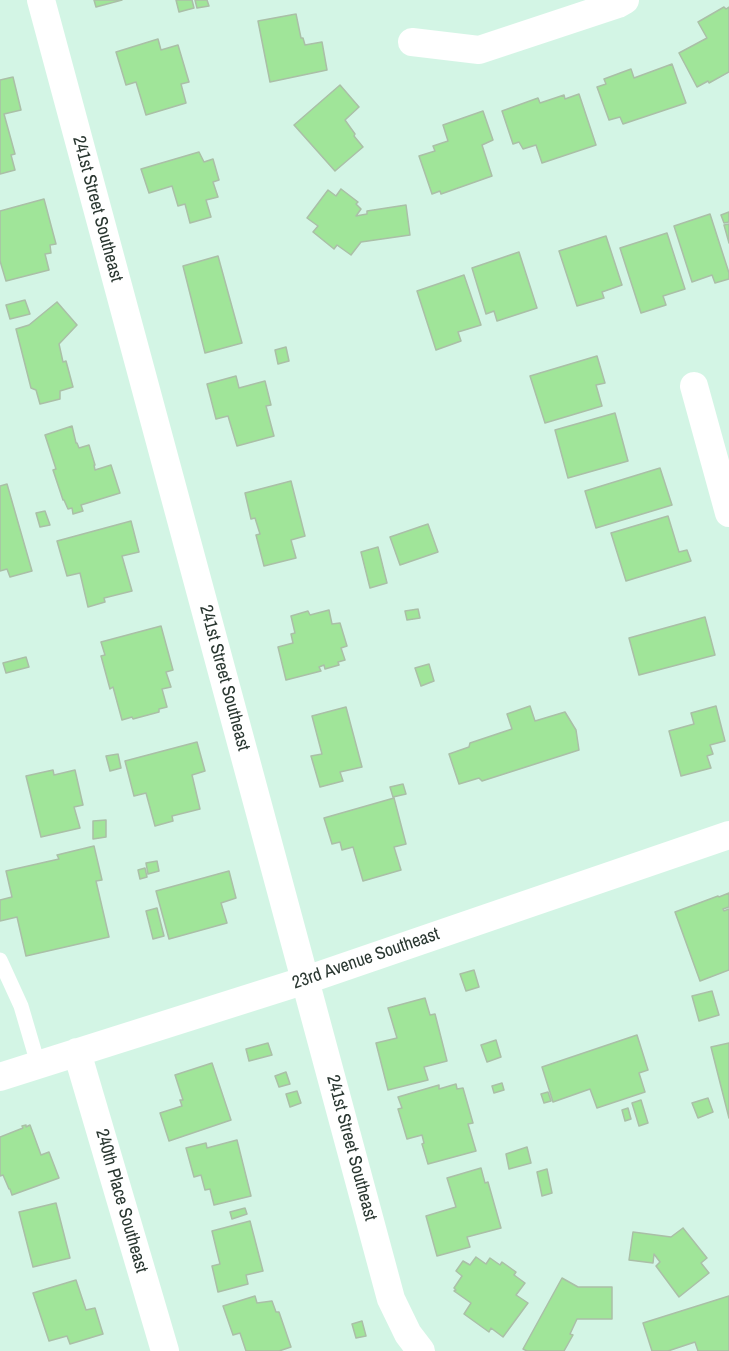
<!DOCTYPE html>
<html>
<head>
<meta charset="utf-8">
<style>
  body { margin:0 }
  canvas { display:block; background:#d3f5e5 }
</style>
</head>
<body>
<canvas width="729" height="1351"></canvas>
<script>
const g = document.querySelector('canvas').getContext('2d');
g.lineJoin = 'round';
function fill(path, color) { g.fillStyle = color; g.fill(path, 'evenodd'); }
const toPath = rows => new Path2D(rows.map(r => 'M' + r).join(''));
function strokePath(path, color, width, dash) { g.strokeStyle = color; g.lineWidth = width; g.lineCap = dash ? 'butt' : 'round'; g.setLineDash(dash || []); g.stroke(path); }
function label(font, color, halo, rows, align = 'center') {
  g.font = font + ' "Archivo Narrow",sans-serif'; g.lineWidth = 6; g.setLineDash([]); g.textBaseline = 'middle'; g.strokeStyle = halo; g.fillStyle = color; for (const [text, x, y, turn = 0] of rows) {
    g.save(); g.translate(x, y); g.rotate((+turn || 0) * Math.PI / 180); g.textAlign = isNaN(turn) ? turn : align; if (halo) g.strokeText(text, 0, 0); g.fillText(text, 0, 0); g.restore();
  }
}
const building = toPath([
  [94,0,122,0,96,7,94,0],
  [176,0,192,0,194,8,179,12,176,0],
  [195,0,207,0,209,6,197,8,195,0],
  [724,7,726,9,729,7,729,72,709,83,708,81,697,87,679,53,707,38,698,22,724,7],
  [296,14,301,38,303,38,305,45,322,42,327,70,270,82,258,21,296,14],
  [158,39,161,50,178,45,189,82,181,84,186,103,146,115,136,82,126,85,116,52,158,39],
  [672,64,686,103,623,124,620,117,609,120,597,87,606,84,604,79,631,69,634,78,672,64],
  [13,77,21,110,4,114,15,154,11,155,15,170,0,174,0,80,13,77],
  [340,85,359,107,345,120,355,134,354,136,363,147,335,171,294,125,340,85],
  [579,94,596,145,542,163,536,145,523,149,519,142,513,144,502,111,538,98,540,103,564,95,565,99,579,94],
  [483,111,493,140,482,145,492,176,441,194,440,191,432,194,419,156,435,151,433,146,448,141,443,125,483,111],
  [199,152,204,162,213,159,219,180,213,182,218,197,206,200,211,217,190,223,185,204,178,206,172,186,149,193,141,169,199,152],
  [341,189,358,202,356,204,361,209,356,216,367,214,367,211,406,205,410,235,361,242,351,255,337,245,334,249,313,232,318,226,307,218,328,190,336,196,341,189],
  [44,199,56,244,50,245,51,253,45,254,49,270,6,281,0,261,0,211,44,199],
  [729,212,729,222,724,223,721,215,729,212],
  [710,214,729,273,729,279,715,283,712,275,692,282,674,226,710,214],
  [729,224,729,243,724,225,729,224],
  [667,233,685,289,663,296,666,305,641,313,620,248,667,233],
  [606,236,622,285,602,292,604,298,577,306,559,251,606,236],
  [519,252,537,308,497,321,494,311,486,314,472,268,519,252],
  [218,256,242,343,205,353,183,266,218,256],
  [464,275,481,325,458,332,461,341,436,350,417,291,464,275],
  [25,300,30,314,10,319,6,305,25,300],
  [57,302,77,325,59,344,63,362,66,361,73,387,60,391,60,399,40,404,36,390,31,388,16,329,29,325,57,302],
  [286,347,289,361,278,364,275,350,286,347],
  [597,356,605,383,596,385,602,406,545,423,530,376,597,356],
  [236,376,239,388,265,381,271,405,266,406,274,436,237,446,228,416,216,419,207,384,236,376],
  [615,413,628,461,568,478,555,430,615,413],
  [72,426,76,443,77,443,79,448,89,445,95,465,94,465,95,470,111,465,120,493,81,505,83,511,73,514,72,508,68,509,64,500,63,500,53,470,56,469,45,435,72,426],
  [660,468,672,505,596,528,585,491,660,468],
  [291,481,305,536,291,540,296,558,264,566,256,535,260,534,255,518,251,519,245,493,291,481],
  [7,484,32,571,10,577,7,569,0,571,0,486,7,484],
  [45,511,50,525,40,527,36,513,45,511],
  [668,516,679,552,687,550,691,561,626,581,611,533,668,516],
  [131,521,139,552,122,556,132,591,104,598,105,602,88,607,80,573,67,576,57,541,131,521],
  [428,524,438,552,400,565,390,537,428,524],
  [378,547,387,583,370,588,361,552,378,547],
  [418,609,420,618,407,620,405,611,418,609],
  [329,610,332,624,340,623,347,646,341,648,345,660,338,662,339,665,325,669,324,665,319,667,321,671,286,680,278,647,293,643,291,634,295,633,291,616,308,611,310,615,329,610],
  [705,617,715,655,639,675,629,638,705,617],
  [161,626,173,670,166,672,171,687,162,689,167,707,159,709,159,712,133,719,132,717,122,720,113,687,110,689,101,656,105,655,101,642,161,626],
  [26,657,29,667,6,673,3,663,26,657],
  [429,664,434,681,421,686,415,668,429,664],
  [530,706,535,721,565,712,576,730,579,750,482,781,479,778,459,784,449,754,469,747,470,743,512,729,507,714,530,706],
  [716,706,725,741,710,745,713,754,707,756,711,768,681,776,669,731,694,724,691,713,716,706],
  [346,707,362,767,340,772,343,781,320,787,311,756,322,754,312,716,346,707],
  [197,742,205,771,192,775,200,809,172,816,173,821,155,826,146,793,134,796,125,761,197,742],
  [118,754,121,768,110,771,106,756,118,754],
  [53,770,54,775,75,770,83,805,74,807,80,828,41,837,26,776,53,770],
  [403,784,406,794,393,797,390,787,403,784],
  [394,798,406,844,394,847,401,870,363,881,353,847,342,850,340,842,332,844,324,818,394,798],
  [106,820,106,837,93,839,93,821,106,820],
  [94,846,102,880,96,881,109,937,26,956,17,917,0,921,0,900,12,897,6,871,59,859,57,855,94,846],
  [157,861,159,871,148,874,146,863,157,861],
  [145,868,147,877,140,879,138,870,145,868],
  [229,871,236,898,221,903,227,923,169,939,156,891,229,871],
  [729,893,729,907,723,909,724,911,729,909,729,970,700,981,675,912,718,896,719,897,729,893],
  [157,908,164,936,153,939,146,911,157,908],
  [474,970,479,987,466,991,460,974,474,970],
  [712,991,719,1015,699,1021,692,996,712,991],
  [425,998,430,1015,435,1014,447,1061,424,1067,428,1080,388,1090,376,1043,397,1038,388,1008,425,998],
  [637,1035,648,1070,639,1073,645,1092,597,1108,590,1089,553,1102,542,1067,637,1035],
  [496,1040,501,1057,487,1062,481,1045,496,1040],
  [268,1043,272,1055,249,1061,246,1049,268,1043],
  [729,1043,729,1118,711,1047,729,1043],
  [212,1063,231,1120,169,1141,160,1113,182,1106,180,1100,183,1100,175,1075,212,1063],
  [286,1072,290,1084,279,1087,275,1076,286,1072],
  [502,1083,504,1090,494,1093,492,1086,502,1083],
  [456,1084,457,1089,463,1088,473,1123,468,1124,476,1151,428,1164,422,1144,424,1143,422,1135,407,1139,398,1109,402,1108,398,1097,439,1085,439,1089,456,1084],
  [297,1091,301,1103,290,1107,286,1094,297,1091],
  [548,1092,551,1101,544,1103,541,1094,548,1092],
  [708,1098,713,1112,698,1118,692,1103,708,1098],
  [641,1100,648,1123,639,1126,632,1103,641,1100],
  [628,1108,631,1119,625,1121,622,1110,628,1108],
  [26,1125,26,1127,30,1125,41,1155,49,1152,59,1178,12,1195,10,1189,9,1189,3,1175,0,1176,0,1137,23,1128,22,1126,26,1125],
  [237,1140,251,1196,214,1205,210,1189,205,1190,201,1175,194,1177,186,1148,206,1143,207,1148,237,1140],
  [527,1147,531,1163,509,1169,506,1154,527,1147],
  [481,1168,485,1183,488,1182,501,1228,467,1237,470,1247,437,1256,426,1216,456,1207,447,1178,481,1168],
  [547,1169,552,1193,542,1196,537,1172,547,1169],
  [56,1203,70,1258,33,1267,19,1212,56,1203],
  [245,1208,247,1214,232,1219,230,1212,245,1208],
  [250,1221,263,1271,246,1275,248,1284,218,1292,212,1266,220,1264,212,1231,250,1221],
  [683,1228,707,1258,701,1263,709,1273,679,1297,656,1266,660,1262,654,1254,653,1263,629,1260,633,1232,671,1237,683,1228],
  [476,1257,486,1264,490,1258,500,1265,502,1262,516,1272,514,1275,525,1283,516,1295,528,1303,503,1337,491,1328,489,1332,464,1314,471,1303,454,1291,456,1290,454,1288,462,1276,456,1271,463,1261,470,1265,476,1257],
  [562,1278,578,1287,612,1287,612,1319,577,1319,570,1334,573,1335,564,1351,527,1351,523,1349,562,1278],
  [76,1280,86,1310,95,1308,103,1334,70,1344,67,1336,49,1341,33,1293,76,1280],
  [255,1296,257,1303,272,1301,276,1312,279,1312,291,1347,279,1351,246,1351,240,1333,233,1335,223,1306,255,1296],
  [729,1296,729,1351,698,1351,695,1342,668,1351,652,1351,643,1323,729,1296],
  [362,1321,366,1336,356,1338,352,1324,362,1321]
]);
fill(building, '#a0e599');
strokePath(building, '#aabfa7', 1.5);
strokePath(toPath([
  [0,960,21,1006,38,1064]
]), '#fff', 15);
strokePath(toPath([
  [41,0,391,1299,408,1334,421,1351],
  [412,42,479,50,618,4,625,0],
  [694,386,729,513],
  [77,1052,165,1351],
  [0,1077,306,980,729,835]
]), '#fff', 28);
label('18px', '#2a3731', '#fff', [
  ["241st Street Southeast",97,209,75],
  ["241st Street Southeast",224,678,75],
  ["23rd Avenue Southeast",366,959,-19],
  ["241st Street Southeast",351,1148,75],
  ["240th Place Southeast",121,1201,74]
]);
</script>
</body>
</html>
